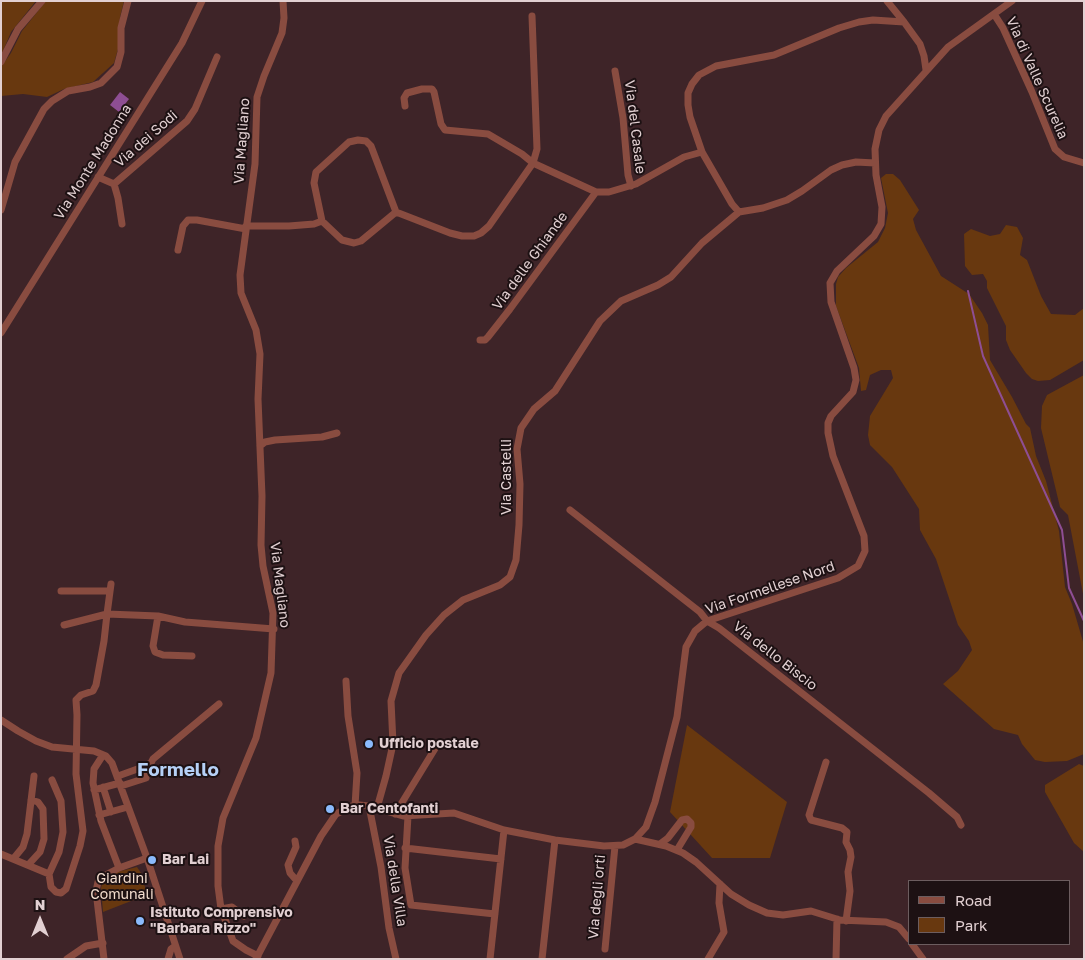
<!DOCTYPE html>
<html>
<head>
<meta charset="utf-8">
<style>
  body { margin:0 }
  #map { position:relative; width:1085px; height:960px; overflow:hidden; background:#3e2428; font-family:"Golos Text",sans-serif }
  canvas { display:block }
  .frame { position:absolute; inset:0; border:2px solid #e2d0d2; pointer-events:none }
  .legend { position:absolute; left:908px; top:880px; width:162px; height:65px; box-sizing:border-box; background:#1d1113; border:1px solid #6c5d5f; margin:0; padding:6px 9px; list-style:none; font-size:15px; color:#e2d0d2 }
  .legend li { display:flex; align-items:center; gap:10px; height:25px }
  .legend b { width:25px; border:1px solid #6c5d5f }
  .north { position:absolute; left:15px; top:895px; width:50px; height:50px; -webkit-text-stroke:4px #1d1113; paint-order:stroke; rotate:0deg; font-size:14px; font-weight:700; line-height:20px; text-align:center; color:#e2d0d2 }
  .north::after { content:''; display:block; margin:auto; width:18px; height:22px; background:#e2d0d2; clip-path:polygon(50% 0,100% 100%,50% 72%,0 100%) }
</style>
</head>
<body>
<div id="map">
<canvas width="1085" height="960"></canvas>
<div class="frame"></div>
<ul class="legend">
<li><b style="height:6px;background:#894c40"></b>Road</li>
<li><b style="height:14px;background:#68380f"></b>Park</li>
</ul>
<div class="north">N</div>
</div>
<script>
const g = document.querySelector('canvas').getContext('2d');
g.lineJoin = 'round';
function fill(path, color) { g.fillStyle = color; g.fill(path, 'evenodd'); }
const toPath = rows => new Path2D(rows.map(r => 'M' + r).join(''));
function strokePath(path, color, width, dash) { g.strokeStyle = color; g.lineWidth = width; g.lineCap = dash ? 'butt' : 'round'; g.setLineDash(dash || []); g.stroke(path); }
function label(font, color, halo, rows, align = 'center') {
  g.font = font + ' "Golos Text",sans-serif'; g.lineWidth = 4; g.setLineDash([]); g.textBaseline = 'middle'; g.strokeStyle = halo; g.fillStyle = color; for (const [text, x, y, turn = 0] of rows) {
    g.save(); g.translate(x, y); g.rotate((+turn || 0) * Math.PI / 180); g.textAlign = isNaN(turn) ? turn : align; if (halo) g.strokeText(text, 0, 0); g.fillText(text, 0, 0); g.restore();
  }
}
fill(toPath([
  [1,1,36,1,11,32,1,56],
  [46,1,124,1,120,17,118,49,114,63,93,82,64,89,47,97,23,94,1,96,1,67,11,53,22,31],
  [886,174,893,174,900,180,919,210,913,219,916,230,941,276,969,294,982,313,988,325,990,360,1012,397,1026,424,1030,428,1036,456,1046,481,1059,531,1065,587,1072,604,1084,645,1084,754,1067,761,1045,762,1035,760,1022,744,1018,735,994,729,943,684,958,671,972,650,969,641,958,625,936,559,920,530,919,509,892,467,870,445,868,435,870,416,893,378,891,370,881,370,870,375,866,390,861,391,859,368,836,306,836,284,838,277,846,268,878,242,885,228,888,213,881,178],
  [1006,225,1017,227,1023,238,1020,255,1027,260,1041,296,1051,314,1075,315,1084,308,1084,360,1050,380,1038,381,1032,379,1026,373,1010,350,1006,340,1006,326,987,288,987,281,983,274,972,275,965,266,964,234,971,229,990,236,1000,234],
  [1084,375,1084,599,1068,515,1060,507,1041,428,1042,406,1047,395],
  [687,725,787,802,770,858,712,858,670,812],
  [1079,764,1084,766,1084,852,1074,843,1045,792,1045,785],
  [137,867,145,879,143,883,149,894,103,912,101,888,103,880,117,872]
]), '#68380f');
fill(toPath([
  [120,92,129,99,119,112,110,105]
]), '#8e4e93');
strokePath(toPath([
  [968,291,983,356,1062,530,1069,588,1084,621]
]), '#8e4e93', 2);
strokePath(toPath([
  [887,1,904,22],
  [994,14,1003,28,1032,92,1055,149,1064,157,1084,163],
  [1,62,18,29,42,1],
  [615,71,623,118,628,175,631,186],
  [405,106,404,98,407,93,422,89,432,89,434,92,441,124,445,130,488,134,522,154,533,163,537,149,532,16],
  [98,177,114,184,118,198,122,224],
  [114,184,187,121,195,109,217,57],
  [1,210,15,162,44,109,52,101,68,91,90,87,101,83,117,67,121,52,121,28,128,1],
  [739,212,732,204,702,152,690,117,688,105,688,93,692,84,699,75,716,66,774,55,839,28,859,22,873,20,904,22,920,44,924,56,926,70],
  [322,221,314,183,316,172,349,142,358,140,366,141,371,146,396,212],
  [246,226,289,226,314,224,322,221,342,240,354,243,361,241,396,212,450,233,462,236,474,236,481,233,489,226,533,163,596,192,609,192,636,184,684,157,702,152],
  [178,250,183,226,188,220,197,220,246,229],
  [1,333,182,43,202,1],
  [480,340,485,340,488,337,510,309,596,192],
  [260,446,265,442,275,440,322,437,337,433],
  [570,510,700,612,707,621,719,628,929,793,957,817,961,825],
  [61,591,110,591],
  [158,616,185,622,274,629],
  [64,625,107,614,111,584],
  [346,681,348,716,357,773,355,806],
  [1,720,18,731,36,741,52,747,94,751,106,756,112,763,147,858,180,959],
  [103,755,94,769,93,783,101,821,119,868],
  [826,762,809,815,811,820,842,828,847,832,846,842,850,850,851,857,848,872,850,891,846,921],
  [143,767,151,763,153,759,219,704],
  [118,776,143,767,146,778,121,786],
  [103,787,111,812],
  [94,790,120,783],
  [369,806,381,867,389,928,396,959],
  [377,808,386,776,393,744,391,701,399,673,426,635,444,615,463,600,500,585,510,577,516,560,519,525,520,484,517,449,521,428,534,409,555,391,600,321,621,301,658,285,671,277,702,243,739,212,763,208,787,200,802,191,831,170,842,165,856,162,875,163],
  [395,814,436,747],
  [99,815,128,807],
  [408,816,405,868,411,905,495,914],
  [635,839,666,846,683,853,696,862,731,894,749,905,767,913,783,915,811,911,840,920,886,922,899,927,909,939],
  [295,841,296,847,288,865,290,873,297,881],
  [660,844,668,838,682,820,687,819,691,823,691,827,677,850],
  [405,848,501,859],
  [1,854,49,874,51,887,56,892,61,893,66,889,80,846,83,831,76,774,77,715,76,700,81,695,93,691,96,685,104,641,107,614,158,616,153,646,155,652,163,655,192,656],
  [14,858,23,847,27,834,34,776],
  [29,864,40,852,44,839,43,809,38,802,31,800],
  [49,874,59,852,63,832,61,801,52,780],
  [221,909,232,907,244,916],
  [912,944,923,959],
  [605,949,615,846],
  [258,956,246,950,233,941,228,927,221,909,218,886,218,846,223,818,256,738,271,673,273,613,263,566,261,545,262,496,258,399,260,354,256,330,241,293,240,275,255,164,257,97,264,76,282,33,284,18,283,1],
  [67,959,86,946,103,943],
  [104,959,96,891,98,882,102,877,119,868,147,858],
  [168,959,171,949,175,946],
  [256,959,321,836,336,814,352,806,359,805,369,806,403,816,454,813,504,830,555,840,604,846,623,845,635,839,646,827,655,802,677,717,686,647,695,631,707,621,838,578,858,566,865,551,864,536,833,456,828,433,828,423,831,416,853,392,856,380,854,368,831,302,830,283,837,271,874,236,881,224,882,207,876,175,875,149,879,130,886,116,948,47,1012,1],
  [490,959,504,830],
  [542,959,555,840],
  [708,959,724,932,719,903,720,884],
  [836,959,837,919]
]), '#894c40', 7);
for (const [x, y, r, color] of [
  [369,744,5,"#8abafc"],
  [330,809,5,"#8abafc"],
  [152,860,5,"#8abafc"],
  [140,921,5,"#8abafc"]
]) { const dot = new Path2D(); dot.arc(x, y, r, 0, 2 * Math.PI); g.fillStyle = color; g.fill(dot); strokePath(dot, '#1d1113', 2); }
label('14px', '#e2d0d2', '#1d1113', [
  ["Via di Valle Scurelia",1037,78,66],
  ["Via del Casale",635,127,83],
  ["Via dei Sodi",146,139,-41],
  ["Via Magliano",242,141,-86],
  ["Via Monte Madonna",93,162,-58],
  ["Via delle Ghiande",530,261,-54],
  ["Via Castelli",507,477,-90],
  ["Via Magliano",280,585,83],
  ["Via Formellese Nord",770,588,-19],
  ["Via dello Biscio",775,656,38],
  ["Via della Villa",395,881,81],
  ["Via degli orti",597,897,-85]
]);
label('bold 14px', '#e2d0d2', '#1d1113', [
  ["Ufficio postale",379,744],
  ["Bar Centofanti",340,809],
  ["Bar Lai",162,860],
  ["Istituto Comprensivo",150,913],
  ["\"Barbara Rizzo\"",150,929]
], 'left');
label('14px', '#f4decf', '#1d1113', [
  ["Giardini",122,879],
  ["Comunali",122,895]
]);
label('bold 19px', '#b5d0f6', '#1d1113', [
  ["Formello",178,770]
]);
</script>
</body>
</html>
